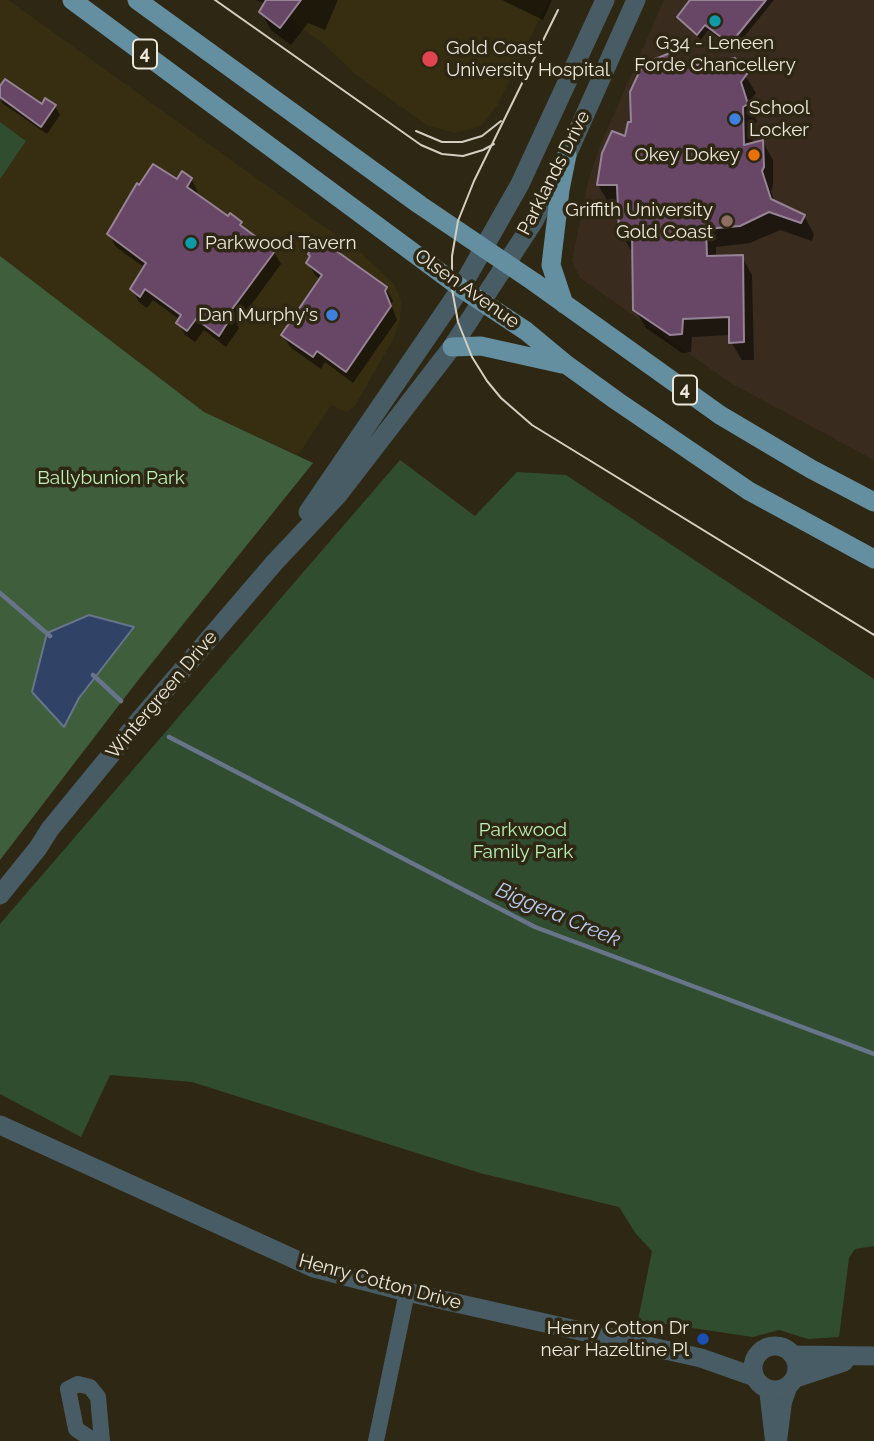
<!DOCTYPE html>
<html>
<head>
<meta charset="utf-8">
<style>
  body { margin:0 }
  canvas { display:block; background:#2e2713 }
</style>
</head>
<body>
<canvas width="874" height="1441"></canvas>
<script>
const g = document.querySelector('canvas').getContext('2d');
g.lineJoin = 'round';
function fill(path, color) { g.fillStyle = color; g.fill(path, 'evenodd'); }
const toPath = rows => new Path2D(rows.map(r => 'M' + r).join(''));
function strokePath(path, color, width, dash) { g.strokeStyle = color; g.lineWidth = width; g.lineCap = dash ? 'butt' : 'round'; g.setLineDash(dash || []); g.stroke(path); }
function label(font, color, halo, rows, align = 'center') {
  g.font = font + ' Raleway,sans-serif'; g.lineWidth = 7; g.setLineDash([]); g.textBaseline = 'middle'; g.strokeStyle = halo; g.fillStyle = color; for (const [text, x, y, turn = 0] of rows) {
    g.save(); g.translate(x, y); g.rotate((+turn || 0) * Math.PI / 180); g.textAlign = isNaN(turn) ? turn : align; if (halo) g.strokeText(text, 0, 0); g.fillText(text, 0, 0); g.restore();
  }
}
fill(toPath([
  [0,0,8,0,362,254,394,284,401,300,400,321,392,341,354,407,347,412,331,405,298,455,204,412,0,256,0,179,26,141,0,122],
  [262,0,549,0,498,104,481,126,455,133,427,125,355,74,324,44]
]), '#372e12');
fill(toPath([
  [664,0,874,0,874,460,731,383,580,278,572,261,588,182,600,146]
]), '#392c1f');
fill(toPath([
  [0,122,26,141,0,179],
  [400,460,475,516,517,472,566,475,874,679,874,1246,855,1249,849,1258,839,1337,808,1339,779,1330,753,1337,638,1320,652,1251,636,1234,619,1207,480,1173,192,1082,110,1075,81,1137,0,1094,0,924]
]), '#314d30');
fill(toPath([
  [0,256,204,412,313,463,139,679,0,860]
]), '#3e5e3c');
const water = toPath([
  [89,615,134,627,79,698,64,727,32,692,47,633,89,615]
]);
fill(water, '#304366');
strokePath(water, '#687489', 2);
fill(toPath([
  [256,0,338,0,325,30,308,23,291,45,271,30,261,12,266,4],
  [502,0,552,0,543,20],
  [693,0,774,0,734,49,708,30,701,40,683,23,679,17],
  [675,62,680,70,745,75,756,93,750,101,757,122,752,126,753,145,763,142,773,160,773,186,771,191,775,203,804,216,814,234,812,241,780,230,750,243,716,247,716,257,742,257,752,275,754,360,742,360,731,342,731,335,692,337,691,352,682,353,646,328,635,310,634,251,631,250,620,232,620,203,609,203,598,185,633,124,632,92],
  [0,89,42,106,55,106,60,115,47,134,2,103],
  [191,179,198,192,195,195,228,219,241,223,245,232,274,252,281,264,237,324,239,328,226,347,204,330,195,342,185,335,178,323,180,320,153,300,147,308,139,302,132,289,145,268,116,247,109,234,177,182],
  [308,263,386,288,393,301,391,304,397,320,353,383,325,362,321,369,290,347,283,335,321,280,315,275]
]), '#0007');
strokePath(toPath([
  [0,593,50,636],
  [93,675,121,701],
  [169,737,535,927,874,1054]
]), '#687489', 4.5);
const building = toPath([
  [266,0,301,0,280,28,259,12,266,0],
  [690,0,766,0,730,44,705,25,697,35,677,17,690,0],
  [670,53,677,61,669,70,735,58,747,74,741,82,748,104,743,107,744,145,763,140,764,167,762,171,771,199,805,215,801,223,769,212,740,226,706,229,707,256,743,255,744,342,729,343,729,317,683,319,682,334,670,335,633,310,632,234,619,233,617,185,597,185,602,153,612,131,625,136,628,122,631,122,630,92,643,64,670,53],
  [5,79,42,104,45,98,56,105,41,127,0,97,0,86,5,79],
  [153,164,177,179,182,171,192,178,187,187,228,216,230,213,242,222,240,225,275,251,230,312,233,314,219,336,196,319,187,331,176,323,181,315,145,289,140,297,130,289,146,263,107,234,137,183,139,185,153,164],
  [321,240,387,287,385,291,391,306,346,372,317,351,313,357,281,335,322,275,306,263,310,256,308,254,315,243,318,245,321,240]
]);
fill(building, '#674666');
strokePath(building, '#968395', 2);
strokePath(toPath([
  [767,1389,773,1441],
  [98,1441,91,1439,76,1429,68,1389,78,1384,90,1387,98,1397,102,1441],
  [376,1441,407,1292],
  [779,1441,784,1402,790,1385]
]), '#475c64', 16);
strokePath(toPath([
  [308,512,461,288,520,184,605,0],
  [0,895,38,848,50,829,136,724,275,562,338,495,452,347,534,221,567,155,636,0],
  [0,1125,314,1268,407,1292,701,1358,755,1377],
  '753 1368a22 22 0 1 1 44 0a22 22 0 1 1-44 0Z',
  [794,1355,874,1356],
  [796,1378,844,1362]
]), '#475c64', 19);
strokePath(toPath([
  [72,0,461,288,526,331,567,365,617,401,749,491,874,559],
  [137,0,420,205,534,282,720,415,811,469,874,502],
  [564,304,551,265,560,190,567,155],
  [452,347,481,346,562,364]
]), '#638fa1', 19);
strokePath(toPath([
  [215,0,421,145,442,154,463,156,483,150,494,144],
  [558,10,474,181,458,221,452,256,452,289,458,322,472,357,487,381,501,398,532,425,874,635],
  [416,131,442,142,462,142,482,136,501,121]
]), '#d3cec0', 2);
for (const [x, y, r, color] of [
  [715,21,7,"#0f9aa8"],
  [430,59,9,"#e0444e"],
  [735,119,7,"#3f7fe0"],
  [754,155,7,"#e8710a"],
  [727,221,7,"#8d6e63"],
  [191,243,7,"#0f9aa8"],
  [332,315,7,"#3f7fe0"],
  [703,1339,7,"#1a4fb4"]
]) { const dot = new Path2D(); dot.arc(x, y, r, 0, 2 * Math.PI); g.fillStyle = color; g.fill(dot); strokePath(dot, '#2e2713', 2.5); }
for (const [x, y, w] of [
  [145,54,24],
  [685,390,24]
]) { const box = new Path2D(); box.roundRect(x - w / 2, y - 14.5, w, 29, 5); g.fillStyle = '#2e2713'; g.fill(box); strokePath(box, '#ece7db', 2); }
label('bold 18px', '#ece7db', null, [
  ["4",145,54],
  ["4",685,390]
]);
label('19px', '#ece7db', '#2e2713', [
  ["G34 - Leneen",715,43,"center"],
  ["Forde Chancellery",715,65,"center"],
  ["Gold Coast",446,48,"left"],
  ["University Hospital",446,70,"left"],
  ["School",749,108,"left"],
  ["Locker",749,130,"left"],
  ["Okey Dokey",740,155],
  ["Griffith University",713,210],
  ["Gold Coast",713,232],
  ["Parkwood Tavern",205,243,"left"],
  ["Dan Murphy's",318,315],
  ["Henry Cotton Dr",689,1328],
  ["near Hazeltine Pl",689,1350]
], 'right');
label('19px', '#ece7db', '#2e2713', [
  ["Parklands Drive",554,173,-63],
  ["Olsen Avenue",467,289,35],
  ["Wintergreen Drive",162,695,-50],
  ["Henry Cotton Drive",380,1282,15]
]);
label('19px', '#baf1b7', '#2e2713', [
  ["Ballybunion Park",111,478],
  ["Parkwood",523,830],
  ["Family Park",523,852]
]);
label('italic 21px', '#bacef4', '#2e2713', [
  ["Biggera Creek",558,915,23]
]);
</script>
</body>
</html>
